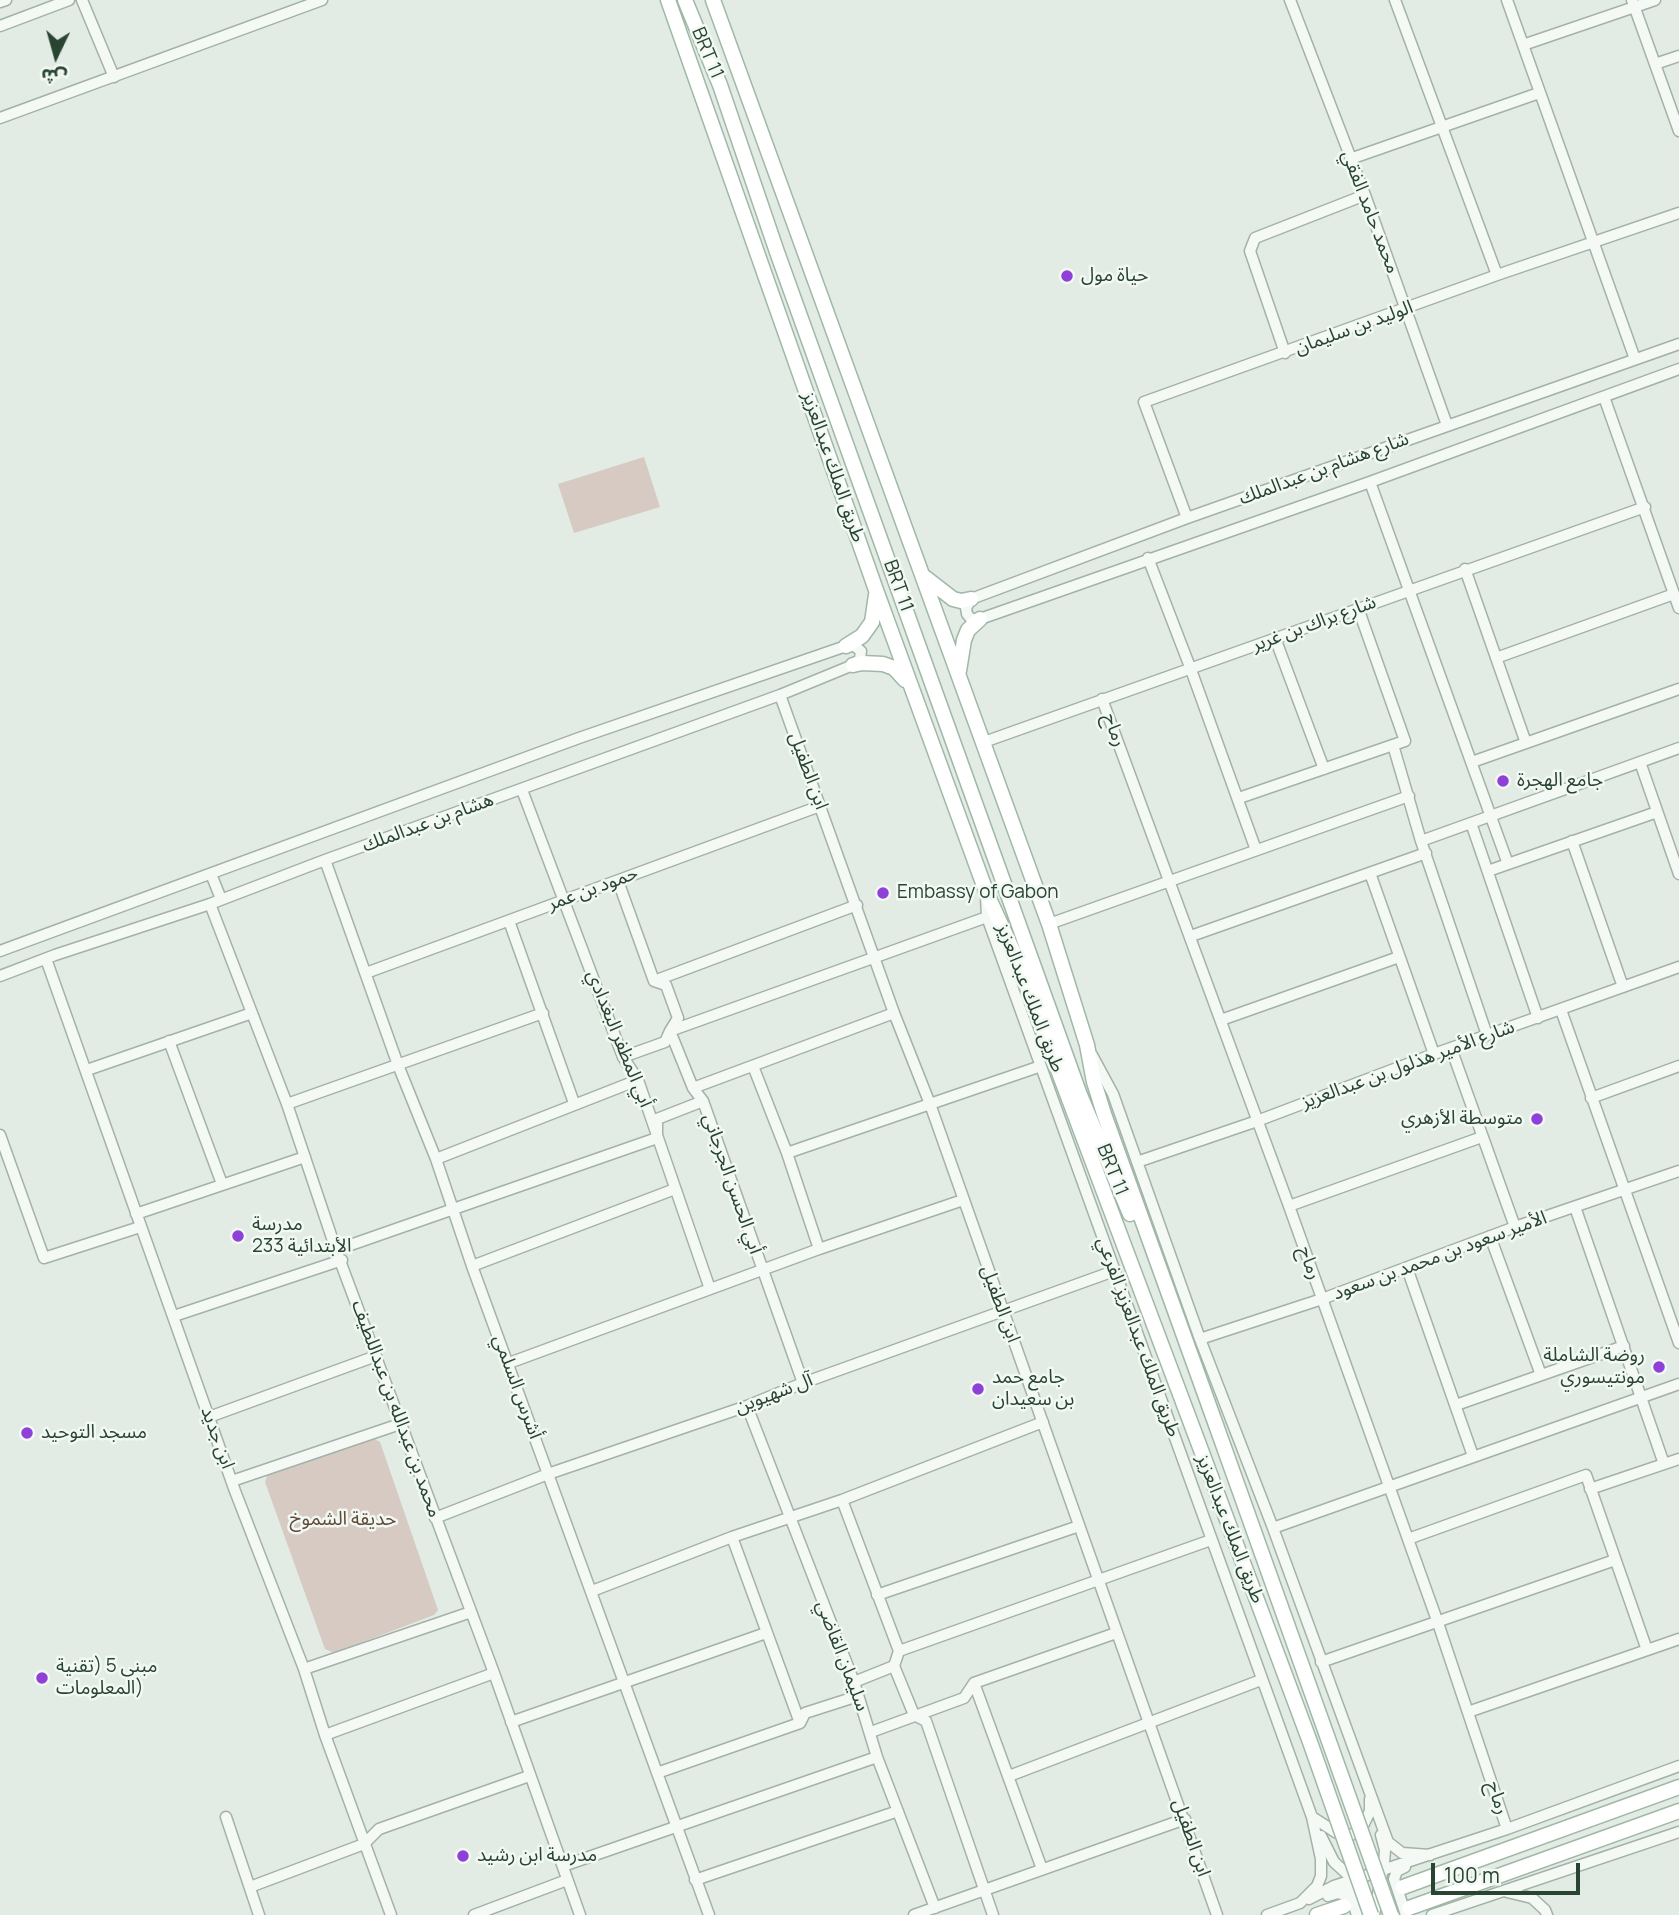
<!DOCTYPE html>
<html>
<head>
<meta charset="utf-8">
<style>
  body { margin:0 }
  #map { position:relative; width:1679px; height:1915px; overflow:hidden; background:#e2ebe4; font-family:Manrope,"Noto Sans Arabic",sans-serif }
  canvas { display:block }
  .north { position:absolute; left:21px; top:21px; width:70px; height:70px; -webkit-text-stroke:5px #f2f8f3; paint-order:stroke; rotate:185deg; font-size:19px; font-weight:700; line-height:28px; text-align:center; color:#294431 }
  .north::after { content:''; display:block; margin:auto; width:24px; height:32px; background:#294431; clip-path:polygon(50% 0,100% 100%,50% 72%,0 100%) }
  .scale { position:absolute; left:1431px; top:1863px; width:149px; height:32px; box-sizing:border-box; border:4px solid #294431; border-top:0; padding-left:9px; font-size:21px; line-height:24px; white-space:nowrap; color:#294431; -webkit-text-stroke:5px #f2f8f3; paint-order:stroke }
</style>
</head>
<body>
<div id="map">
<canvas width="1679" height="1915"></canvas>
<div class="north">ش</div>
<div class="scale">100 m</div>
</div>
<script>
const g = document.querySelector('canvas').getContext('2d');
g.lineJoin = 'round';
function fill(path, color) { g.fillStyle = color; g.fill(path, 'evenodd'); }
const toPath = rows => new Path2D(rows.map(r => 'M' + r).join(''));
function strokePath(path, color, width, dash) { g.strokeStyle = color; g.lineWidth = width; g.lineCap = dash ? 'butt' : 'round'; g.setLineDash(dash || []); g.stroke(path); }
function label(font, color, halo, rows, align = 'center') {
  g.font = font + ' Manrope,"Noto Sans Arabic",sans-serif'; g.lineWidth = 5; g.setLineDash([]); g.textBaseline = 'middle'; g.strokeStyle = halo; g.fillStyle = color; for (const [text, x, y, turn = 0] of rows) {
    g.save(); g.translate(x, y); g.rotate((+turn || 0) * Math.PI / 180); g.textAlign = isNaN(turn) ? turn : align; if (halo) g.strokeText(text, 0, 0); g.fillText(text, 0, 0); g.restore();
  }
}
fill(toPath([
  [644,457,660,507,574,533,558,484],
  [373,1438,380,1442,438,1610,434,1615,334,1653,325,1649,265,1482,268,1474]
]), '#d6cac2');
const minor = toPath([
  [82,0,114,77],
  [1290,0,1365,195,1447,425],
  [1395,0,1497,275],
  [1507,0,1635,359],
  [1632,0,1679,131],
  [0,2,6,0],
  [0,26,69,0],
  [1523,45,1655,0],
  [1655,64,1679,56],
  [0,118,322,0],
  [1350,159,1539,93],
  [1679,344,1187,518,971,599,966,608,967,614,971,619,980,619,1370,482,1679,369],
  [1285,353,1250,251,1255,238,1365,195],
  [1604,397,1679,608],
  [1370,482,1508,864],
  [1187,518,1144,402,1497,275,1679,213],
  [1148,558,1190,667,1256,850],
  [1465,569,1526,743],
  [1358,608,1405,741,1393,745,1421,841,1487,1035],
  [1275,638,1324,769],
  [1496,658,1674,594],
  [780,695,894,1013,930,1104,1217,1915],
  [1102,699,1289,1206,1438,1623,1507,1829],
  [984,742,1645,507],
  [1472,762,1679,689],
  [1640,762,1679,874],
  [522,790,623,1057,638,1080,710,1289],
  [1239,798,1393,745],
  [1471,823,1538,1018],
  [1421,841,1679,748],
  [1572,841,1623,987],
  [325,860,398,1065,436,1159,472,1266,709,1915],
  [1488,871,1657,812],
  [1370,873,1434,1054],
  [211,874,221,899],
  [618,881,654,981,666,985,678,1018,670,1031,693,1088,703,1101,803,1383],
  [986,897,987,917,1312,1817,1321,1859,1321,1876,1317,1886,1300,1903,1267,1915],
  [210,904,287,1104,336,1250,494,1673,580,1915],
  [509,921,574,1103],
  [1049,924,1409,796],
  [1191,936,1426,853],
  [0,951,579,738,846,646,854,646,861,651,860,659,853,665,780,695,325,860,210,904,55,955,0,976],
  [46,959,235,1491,304,1669,325,1735,391,1915],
  [366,973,820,806],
  [654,981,857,905],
  [1561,1010,1679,1343],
  [1221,1020,1399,957],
  [169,1041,222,1184],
  [1451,1048,1515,1227],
  [1092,1055,1113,1094,1200,1339,1273,1528,1388,1842,1402,1853,1430,1855],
  [623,1057,665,1042,670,1031,987,917],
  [753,1066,787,1153,819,1249],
  [87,1070,252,1013],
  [693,1088,894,1013],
  [1591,1098,1679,1066],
  [287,1104,543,1013],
  [0,1135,44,1258,140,1227],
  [787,1153,1041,1066],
  [436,1159,638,1080],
  [1137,1162,1257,1121,1434,1054,1679,967],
  [1289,1206,1482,1137],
  [1575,1207,1664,1464],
  [136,1214,305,1157],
  [1490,1236,1541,1375],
  [336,1250,657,1138,657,1119,703,1101],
  [472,1266,675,1189],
  [1407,1268,1473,1456],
  [174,1316,342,1260],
  [1200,1339,1322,1299,1515,1227,1679,1171],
  [509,1363,819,1249,963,1200],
  [1456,1405,1624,1346],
  [747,1406,854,1682,877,1757,935,1908],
  [209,1417,376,1356],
  [232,1481,400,1424],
  [1590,1489,1679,1459],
  [842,1500,899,1651,894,1666,914,1715,926,1721,993,1915],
  [435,1518,548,1474,747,1406,803,1383,1114,1271],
  [1273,1528,1679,1384],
  [732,1537,800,1723],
  [1408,1539,1586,1475,1647,1650],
  [592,1591,732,1537,842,1500,1043,1422],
  [877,1595,1079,1526],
  [899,1651,1211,1540],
  [1321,1662,1615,1560],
  [304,1669,471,1612],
  [854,1682,894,1666],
  [974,1683,1042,1869],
  [1468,1712,1679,1639],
  [511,1722,766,1633],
  [871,1732,964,1698,974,1683,1116,1633],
  [325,1735,494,1673],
  [657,1773,800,1723,805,1713,858,1696],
  [1009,1776,1261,1680],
  [226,1817,259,1915],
  [1312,1817,1337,1833,1351,1835,1361,1830,1370,1811,1370,1799],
  [1321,1836,1334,1862,1357,1883],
  [563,1866,877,1757],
  [1405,1867,1397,1871,1394,1879,1406,1915],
  [695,1880,898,1811],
  [1334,1886,1507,1829,1679,1766],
  [250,1887,364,1844,379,1829,529,1776],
  [1507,1892,1532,1898,1545,1910,1547,1915],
  [1328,1896,1338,1893,1351,1897,1357,1915],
  [1309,1899,1334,1886,1342,1886,1348,1888,1365,1902],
  [474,1915,567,1880],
  [914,1915,1185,1819],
  [1374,1915,1384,1863,1385,1850,1381,1835],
  [1432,1915,1679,1832]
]);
const major = toPath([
  [668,0,876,590,987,894,1014,953,1195,1434],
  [685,0,720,85,777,252,1080,1095,1130,1214],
  [713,0,1049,924,1087,1045,1094,1082,1104,1114,1216,1425],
  [922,575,953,599,961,601,971,599],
  [846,646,862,636,872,622,876,595],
  [853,665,862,663,883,664,894,668,905,680],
  [959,671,964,640,968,630,980,619],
  [1403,1887,1679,1787],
  [1409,1908,1679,1811],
  [1317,1915,1344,1906]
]);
strokePath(minor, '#a3b2a7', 13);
strokePath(major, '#a0b8a7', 17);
strokePath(minor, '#f5f9f6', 10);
strokePath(major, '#fff', 14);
const majorBridge = toPath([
  [1216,1425,1391,1915],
  [1195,1434,1310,1742,1371,1915]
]);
strokePath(majorBridge, '#a0b8a7', 17, []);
strokePath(majorBridge, '#fff', 14);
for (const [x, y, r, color] of [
  [1067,276,7,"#8f40d7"],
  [1503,781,7,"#8f40d7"],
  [883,893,7,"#8f40d7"],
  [1537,1119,7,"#8f40d7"],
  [238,1236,7,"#8f40d7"],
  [1659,1367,7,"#8f40d7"],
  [978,1389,7,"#8f40d7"],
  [27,1433,7,"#8f40d7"],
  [42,1678,7,"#8f40d7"],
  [463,1856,7,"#8f40d7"]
]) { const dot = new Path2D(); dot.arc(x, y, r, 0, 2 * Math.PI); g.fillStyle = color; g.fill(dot); strokePath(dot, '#f2f8f3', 2.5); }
label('19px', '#294431', '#f2f8f3', [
  ["BRT 11",707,53,67],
  ["محمد حامد الفقي",1370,212,69],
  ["الوليد بن سليمان",1354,328,-20],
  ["طريق الملك عبدالعزيز",833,467,71],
  ["شارع هشام بن عبدالملك",1324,469,-20],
  ["BRT 11",898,586,70],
  ["شارع براك بن غرير",1314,624,-20],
  ["رماح",1114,730,70],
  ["ابن الطفيل",808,771,70],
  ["هشام بن عبدالملك",428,823,-20],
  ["حمود بن عمر",593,889,-20],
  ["طريق الملك عبدالعزيز",1030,998,69],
  ["أبي المظفر البغدادي",619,1039,68],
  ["شارع الأمير هذلول بن عبدالعزيز",1408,1065,-20],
  ["BRT 11",1112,1170,68],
  ["أبي الحسن الجرجاني",732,1184,71],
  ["الأمير سعود بن محمد بن سعود",1440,1256,-20],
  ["رماح",1309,1263,70],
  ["ابن الطفيل",1000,1304,70],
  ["طريق الملك عبدالعزيز الفرعي",1138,1337,70],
  ["أشرس السلمي",517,1387,70],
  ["آل شهيوين",774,1394,-21],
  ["محمد بن عبدالله بن عبداللطيف",396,1409,70],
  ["ابن جديد",217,1438,70],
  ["طريق الملك عبدالعزيز",1230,1529,69],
  ["سليمان القاضي",842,1656,69],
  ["رماح",1497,1798,72],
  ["ابن الطفيل",1191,1838,71]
]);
label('19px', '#294431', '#f2f8f3', [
  ["حياة مول",1081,276],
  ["جامع الهجرة",1517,781],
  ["Embassy of Gabon",897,893],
  ["متوسطة الأزهري",1523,1119,"right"],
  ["مدرسة",252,1225],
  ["الأبتدائية 233",252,1247],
  ["روضة الشاملة",1645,1356,"right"],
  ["مونتيسوري",1645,1378,"right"],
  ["جامع حمد",992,1378],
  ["بن سعيدان",992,1400],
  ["مسجد التوحيد",41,1433],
  ["مبنى 5 (تقنية",56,1667],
  ["المعلومات)",56,1689],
  ["مدرسة ابن رشيد",477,1856]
], 'left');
label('19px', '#614a35', '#f2f8f3', [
  ["حديقة الشموخ",343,1520]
]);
</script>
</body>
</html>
